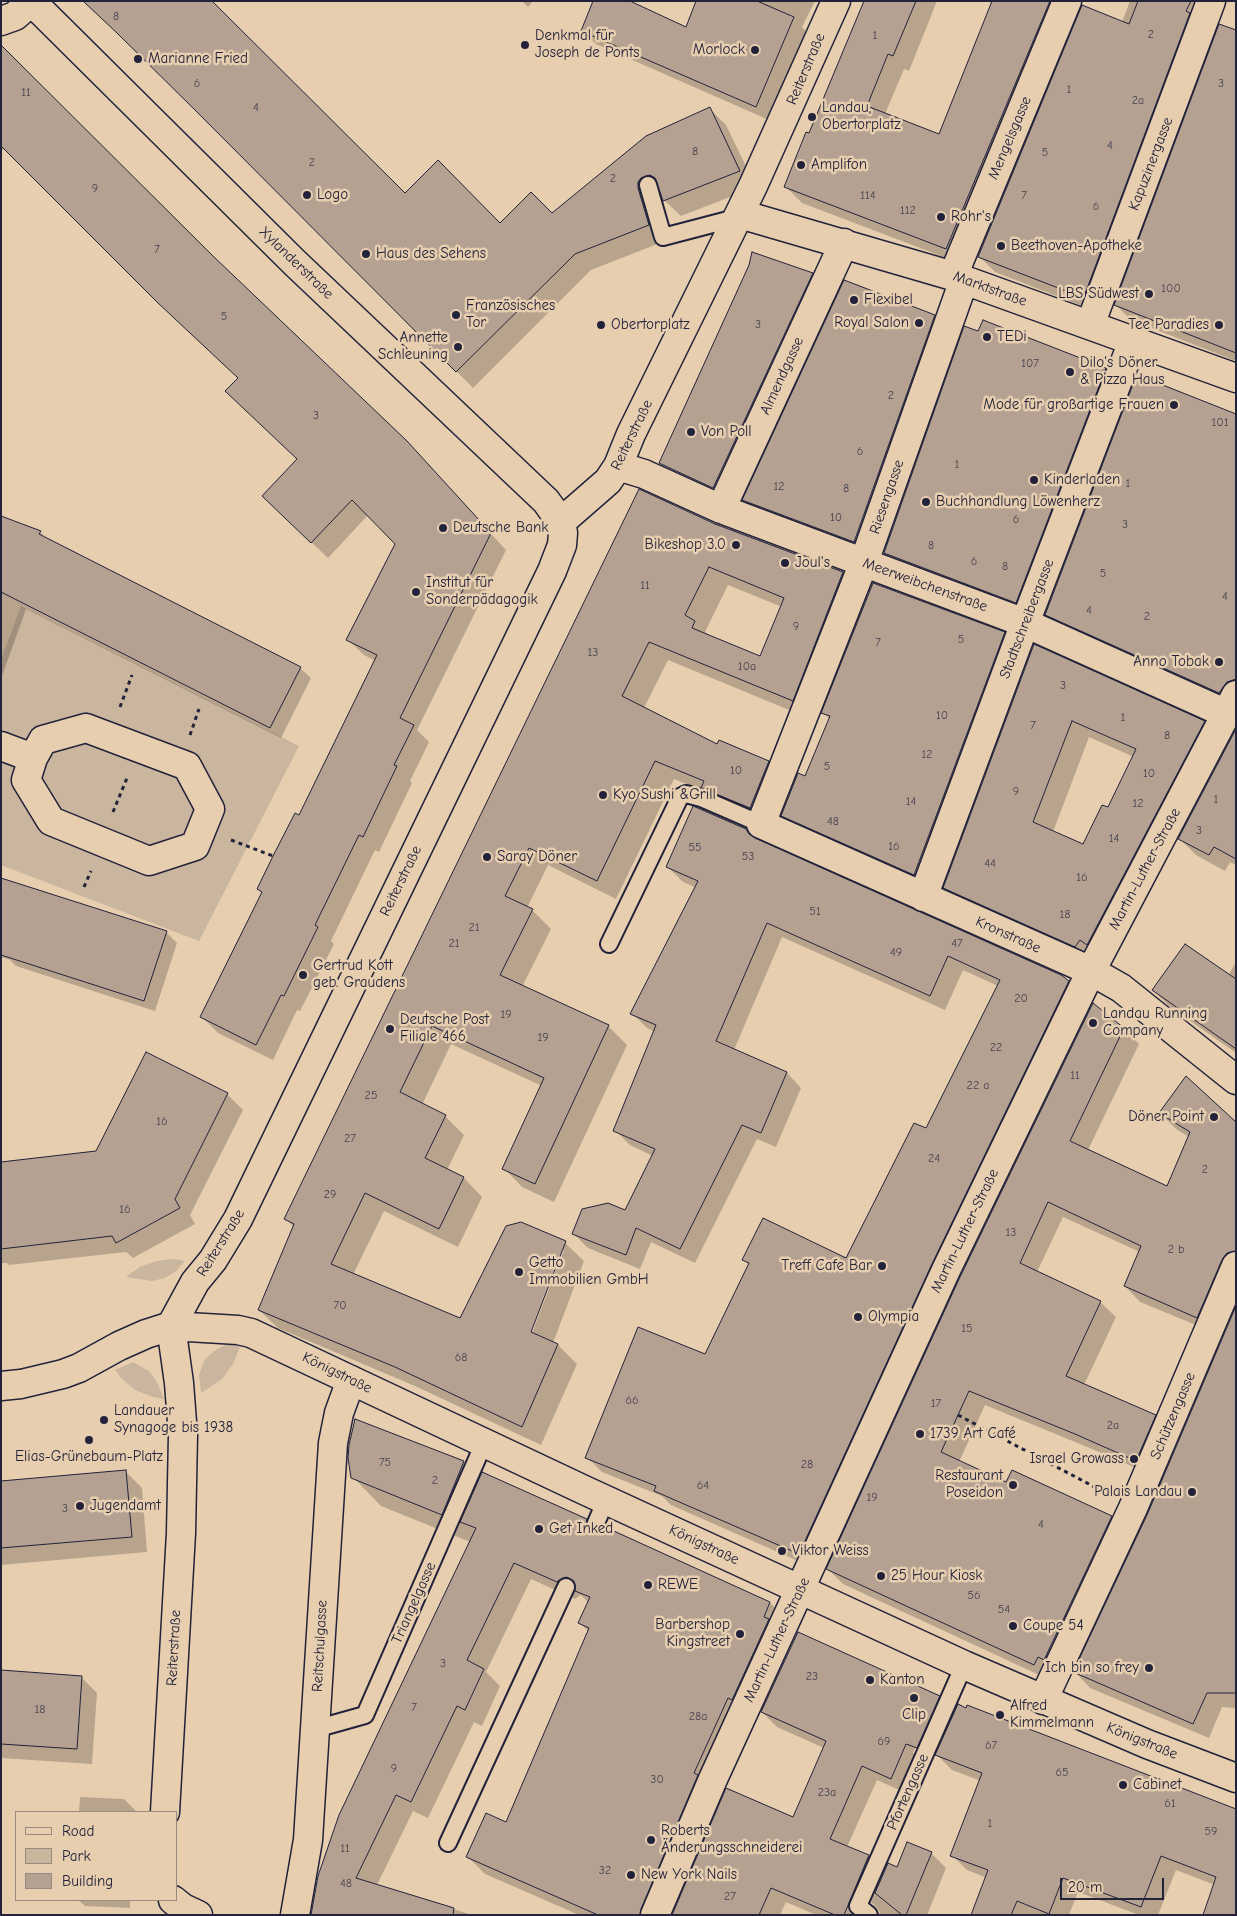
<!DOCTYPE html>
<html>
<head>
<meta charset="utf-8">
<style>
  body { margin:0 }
  #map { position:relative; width:1237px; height:1916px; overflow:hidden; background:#e7ceaf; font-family:"Comic Neue",sans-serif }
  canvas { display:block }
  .frame { position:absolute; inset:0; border:2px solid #22223b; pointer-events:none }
  .legend { position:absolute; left:15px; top:1811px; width:162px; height:90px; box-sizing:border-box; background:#e7ceaf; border:1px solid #988981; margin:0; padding:6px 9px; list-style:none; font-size:15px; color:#22223b }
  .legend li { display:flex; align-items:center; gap:10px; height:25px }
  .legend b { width:25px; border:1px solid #988981 }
  .scale { position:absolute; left:1060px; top:1878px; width:104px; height:22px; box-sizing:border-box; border:2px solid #22223b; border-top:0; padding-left:6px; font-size:15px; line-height:18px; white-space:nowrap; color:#22223b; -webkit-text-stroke:4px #e7ceaf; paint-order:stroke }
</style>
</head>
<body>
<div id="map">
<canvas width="1237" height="1916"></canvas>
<div class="frame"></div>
<ul class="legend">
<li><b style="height:6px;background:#e7ceaf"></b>Road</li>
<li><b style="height:14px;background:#cab59e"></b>Park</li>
<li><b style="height:14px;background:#b4a191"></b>Building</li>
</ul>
<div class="scale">20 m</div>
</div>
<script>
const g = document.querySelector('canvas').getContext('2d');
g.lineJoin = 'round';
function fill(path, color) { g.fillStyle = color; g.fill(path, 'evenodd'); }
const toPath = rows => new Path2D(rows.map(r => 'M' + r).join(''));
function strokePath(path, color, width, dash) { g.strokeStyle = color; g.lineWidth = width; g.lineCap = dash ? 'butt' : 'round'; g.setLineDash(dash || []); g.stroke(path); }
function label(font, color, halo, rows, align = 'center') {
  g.font = font + ' "Comic Neue",sans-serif'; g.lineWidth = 5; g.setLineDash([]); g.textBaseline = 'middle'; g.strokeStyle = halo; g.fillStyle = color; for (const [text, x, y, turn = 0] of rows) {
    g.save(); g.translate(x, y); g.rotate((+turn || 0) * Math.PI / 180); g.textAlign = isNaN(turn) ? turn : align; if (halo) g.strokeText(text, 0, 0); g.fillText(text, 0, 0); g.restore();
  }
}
fill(toPath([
  [21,606,299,746,199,941,1,865,1,659],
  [174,1259,185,1261,176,1271,165,1278,152,1281,126,1277,140,1267,157,1261],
  [230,1343,240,1347,233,1364,222,1379,201,1393,199,1375,205,1359,217,1349],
  [133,1362,149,1371,157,1382,164,1399,153,1397,135,1390,121,1378,115,1370]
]), '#cab59e');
fill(toPath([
  [522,1,533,1,528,7],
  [698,1,815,1,802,27,807,32,769,120,596,44,583,31,687,28],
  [866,1,937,1,909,71,904,69,885,114,940,136,992,4,989,1,1084,1,1074,4,962,264,802,203,786,187],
  [1130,1,1213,1,1095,311,995,272,979,256,1122,22],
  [1236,32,1236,361,1131,320,1116,305],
  [135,48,405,195,500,225,552,215,710,109,726,125,756,187,681,216,664,200,662,193,658,194,665,241,591,270,473,388],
  [1,54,406,442,506,550,417,730,429,742,410,781,412,783,379,852,375,850,331,941,334,944,300,1011,297,1010,273,1060,218,1033,202,1017,262,893,259,889,300,817,376,661,364,655,348,640,396,544,368,515,328,558,279,512,298,459,239,378,5,148,1,151],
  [750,265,812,274,833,294,734,508,680,483,660,463],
  [934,316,951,332,871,558,760,516,744,500],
  [1105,369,1123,387,1034,620,903,571,885,553],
  [1236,415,1236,709,1062,631,1046,614],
  [1,518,40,532,49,541,300,668,311,678,281,738,26,609,1,679],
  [715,525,843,573,862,592,811,719,668,660,644,708,718,746,768,762,787,781,769,826,709,793,674,779,616,899,548,865,527,908,532,910,551,929,522,987,608,1026,627,1045,554,1202,522,1187,504,1168,542,1086,451,1044,422,1105,445,1116,464,1135,447,1170,464,1178,482,1197,458,1247,384,1211,353,1275,461,1320,565,1243,584,1261,553,1343,558,1345,577,1364,541,1445,415,1386,278,1328,259,1310,294,1227,286,1219],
  [728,585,782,607,761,658,711,637,705,632],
  [561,1250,564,1250,530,1338,527,1337],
  [1004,633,1015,644,925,885,793,826,782,816,805,778,830,719,823,713],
  [1035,646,1204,722,1221,739,1092,963,962,905,944,888],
  [1089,737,1134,757,1108,809,1083,846,1053,832],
  [1236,732,1236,865,1230,862,1225,871,1196,855,1180,839],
  [746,830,757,841,1068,982,1083,997,814,1568,671,1505,662,1496,602,1472,587,1457,705,1355,749,1265,744,1260,847,1260,926,1130,998,986,963,970,945,1010,782,937,734,1050,787,1073,801,1088,776,1147,757,1139,695,1263,651,1242,640,1269,588,1248,573,1233,626,1211,653,1156,630,1145,615,1130,655,1032,647,1028,632,1013,697,888,683,882,668,867],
  [1,879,166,932,177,943,155,1011,16,966,10,960,1,957],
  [1236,962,1236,1053,1169,1006,1153,990,1228,976],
  [1124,1029,1139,1044,1088,1150,1168,1187,1189,1137,1176,1129,1160,1113,1236,1124,1236,1278,1213,1332,1140,1302,1125,1286,1140,1252,1063,1217,1037,1272,1100,1302,1116,1317,1084,1385,1155,1416,1170,1431,1152,1475,1092,1449,985,1405,959,1462,1007,1484,1111,1517,1127,1533,1050,1680,843,1584,828,1569],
  [227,1094,243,1110,190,1215,195,1224,133,1258,126,1252,9,1265,7,1263,1,1263,1,1163,97,1152],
  [1236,1310,1236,1708,1222,1707,1209,1738,1090,1688,1075,1672,1148,1515],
  [356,1420,463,1462,480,1479,586,1520,599,1533,605,1528,770,1603,787,1619,662,1915,579,1915,485,1874,468,1857,506,1823,589,1632,580,1623,589,1603,581,1595,575,1599,531,1579,486,1672,500,1686,482,1726,474,1722,428,1818,413,1811,377,1885,472,1915,314,1915,470,1542,381,1506,353,1477],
  [126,1472,142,1488,147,1552,1,1565,1,1483],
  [1,1671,81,1677,97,1693,92,1764,1,1758],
  [939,1697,955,1713,1236,1810,1215,1885,1176,1870,1158,1915,1139,1915,1078,1892,1069,1915,973,1915,987,1878,967,1870,952,1855,981,1781,952,1770,935,1753,932,1762,921,1758,906,1793,877,1780,847,1847,869,1856,885,1873,931,1853,946,1868,927,1915,880,1915,879,1910,870,1901,864,1915,816,1915,786,1902,780,1915,674,1915,794,1819,824,1748,777,1727,762,1712],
  [936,1702,938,1702,915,1754,913,1753],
  [80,1797,124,1799,135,1810,135,1812,79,1812],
  [78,1900,130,1900,130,1908,85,1906]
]), '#0003');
const building = toPath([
  [83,1,212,1,405,193,438,160,500,223,531,192,552,213,646,136,710,107,740,171,663,201,655,178,650,175,641,178,638,182,638,188,649,225,575,254,456,372,197,112,117,33,83,1],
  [593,1,630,1,686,27,696,1,757,1,794,17,756,107,581,31,593,1],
  [864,1,916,1,893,56,888,54,867,106,939,134,992,1,1050,1,946,249,784,187,806,132,809,133,864,1],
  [1138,1,1191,1,1186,11,1190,13,1085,294,1080,292,1079,296,978,257,1082,5,1129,24,1138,1],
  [1219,24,1236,30,1236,353,1114,305,1219,24],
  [1,45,213,256,407,441,491,533,400,718,414,725,394,765,397,766,363,837,359,835,315,925,318,927,284,996,281,995,256,1045,200,1017,262,892,257,889,273,856,295,813,299,815,377,655,346,640,395,544,352,500,311,543,262,496,297,459,225,391,238,378,158,303,1,146,1,45],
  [752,252,813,273,713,488,659,463,749,265,752,252],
  [844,280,935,315,854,542,742,500,844,280],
  [983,320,1106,368,1016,603,884,553,964,326,978,331,983,320],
  [1140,376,1236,414,1236,679,1227,682,1219,693,1045,615,1135,379,1138,380,1140,376],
  [639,489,715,524,843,572,793,701,649,642,622,696,717,744,719,740,769,761,750,808,701,788,704,781,655,761,597,881,529,848,505,896,533,909,500,975,609,1025,535,1184,502,1169,544,1078,432,1026,400,1092,446,1115,425,1158,464,1177,439,1229,365,1193,331,1264,460,1318,506,1226,521,1222,566,1241,531,1332,558,1344,522,1427,395,1367,258,1310,294,1224,284,1219,639,489],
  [709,567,784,598,760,656,692,628,695,621,685,615,709,567],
  [1,516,41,531,39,534,301,667,270,728,1,592,1,516],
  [873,583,1005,632,914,875,781,816,798,773,805,776,830,716,821,713,873,583],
  [1034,644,1205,721,1087,945,1080,940,1075,947,943,888,1034,644],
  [1072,721,1136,749,1108,807,1102,805,1083,844,1033,822,1072,721],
  [1236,729,1236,859,1214,847,1209,855,1178,839,1236,729],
  [693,806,746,829,749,834,755,838,1061,975,1069,981,932,1264,799,1554,654,1491,656,1486,585,1458,638,1327,705,1354,749,1263,742,1260,763,1218,846,1258,914,1123,926,1128,1000,980,948,956,930,996,767,923,716,1041,787,1072,761,1133,742,1125,680,1249,636,1228,626,1255,572,1234,582,1209,608,1203,625,1210,655,1149,613,1131,656,1025,630,1014,698,881,666,867,693,806],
  [1,878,167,931,144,1001,1,955,1,878],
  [1185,944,1236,979,1236,1049,1152,990,1185,944],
  [1093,1003,1124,1028,1070,1141,1167,1186,1190,1132,1159,1113,1186,1076,1236,1122,1236,1251,1227,1253,1222,1260,1197,1318,1124,1286,1141,1246,1048,1202,1020,1263,1101,1301,1066,1376,1156,1415,1136,1461,1075,1434,969,1391,941,1452,1006,1482,1012,1470,1112,1516,1044,1660,1038,1657,1034,1665,826,1569,960,1277,1093,1003],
  [146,1052,228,1093,175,1199,180,1208,116,1243,112,1236,1,1249,1,1162,96,1151,146,1052],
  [1236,1306,1236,1693,1207,1693,1193,1724,1073,1672,1147,1515,1236,1306],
  [355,1419,464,1461,442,1515,351,1478,348,1458,349,1445,355,1419],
  [126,1470,132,1537,1,1548,1,1481,126,1470],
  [482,1472,587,1519,586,1525,592,1532,598,1533,605,1527,770,1602,764,1617,769,1619,732,1700,728,1698,694,1773,698,1775,641,1909,640,1915,598,1915,466,1857,486,1813,506,1822,589,1628,578,1623,590,1597,575,1591,574,1581,566,1577,557,1582,514,1563,467,1660,484,1669,465,1710,457,1706,411,1802,396,1795,356,1878,454,1908,453,1915,311,1915,318,1876,339,1815,476,1528,460,1522,482,1472],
  [798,1632,940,1696,917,1748,906,1744,891,1779,862,1766,830,1839,869,1855,844,1915,835,1915,771,1888,759,1915,672,1915,726,1788,793,1817,826,1741,761,1712,798,1632],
  [1,1670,82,1676,77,1749,1,1744,1,1670],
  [958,1704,966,1708,967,1705,1236,1809,1236,1915,1203,1915,1216,1877,1161,1856,1141,1907,1063,1878,1049,1914,1017,1901,1011,1915,971,1915,988,1870,950,1856,982,1773,935,1755,958,1704],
  [907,1842,932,1852,906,1915,902,1915,875,1893,888,1863,897,1867,907,1842]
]);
fill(building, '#b4a191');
strokePath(building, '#22223b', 1);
const lane = toPath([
  [648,185,663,237,728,220,740,214],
  [609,944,680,797,686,794,701,798,761,824],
  [596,1523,606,1500],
  [315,1729,365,1715,484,1443],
  [448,1843,566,1587],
  [869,1915,858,1906,964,1665]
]);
const street = toPath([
  [32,2,295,263,546,501,561,522,563,533,562,545,552,571,238,1219,213,1260,195,1282,171,1326,179,1383,183,1435,181,1533,165,1812],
  [740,214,953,276,1236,378],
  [953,276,1067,1],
  [964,280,864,562,761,824,1091,971,1121,988,1236,1080],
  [1090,325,1211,1],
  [618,466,644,474,721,509,1025,623,1227,714],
  [721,509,844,243],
  [561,522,608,481,618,466,631,434,753,186,836,1],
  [86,728,187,766,210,809,195,846,149,861,51,821,26,780,33,758,43,740,86,728],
  [1,746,33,758],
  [923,897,1025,623,1133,341],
  [1,1386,21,1384,63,1374,79,1368,119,1346,146,1334,171,1326,238,1330,251,1333,584,1490,964,1665,1147,1744,1236,1778],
  [1043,1700,1133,1508,1236,1266],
  [173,1900,183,1908,198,1915],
  [295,1915,308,1840,333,1443,339,1413,351,1380],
  [655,1915,713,1779,946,1270,1091,971,1236,695]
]);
const secondary = toPath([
  [1,21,15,16,32,1]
]);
strokePath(lane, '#22223b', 20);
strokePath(street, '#22223b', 31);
strokePath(secondary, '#22223b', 31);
strokePath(toPath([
  [120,707,132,675],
  [190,735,199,709],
  [113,812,127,778],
  [231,840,273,856],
  [84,887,91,871],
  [958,1415,1106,1493]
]), '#22223b', 3, [4, 4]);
strokePath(lane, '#e7ceaf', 16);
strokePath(street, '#e7ceaf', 28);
strokePath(secondary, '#e7ceaf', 28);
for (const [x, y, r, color] of [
  [525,45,5,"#22223b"],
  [755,50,5,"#22223b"],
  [138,59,5,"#22223b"],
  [812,117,5,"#22223b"],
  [801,165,5,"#22223b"],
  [307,195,5,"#22223b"],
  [941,217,5,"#22223b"],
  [1001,246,5,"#22223b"],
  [366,254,5,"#22223b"],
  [1149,294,5,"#22223b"],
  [854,300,5,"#22223b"],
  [456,315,5,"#22223b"],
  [919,323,5,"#22223b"],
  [601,325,5,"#22223b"],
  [1219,325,5,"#22223b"],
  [987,337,5,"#22223b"],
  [458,347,5,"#22223b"],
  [1070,372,5,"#22223b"],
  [1174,405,5,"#22223b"],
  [691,432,5,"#22223b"],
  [1034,480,5,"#22223b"],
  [926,502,5,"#22223b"],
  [443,528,5,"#22223b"],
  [736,545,5,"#22223b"],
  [785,563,5,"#22223b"],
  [416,592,5,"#22223b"],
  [1219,662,5,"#22223b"],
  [603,795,5,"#22223b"],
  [487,857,5,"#22223b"],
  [303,975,5,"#22223b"],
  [1093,1023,5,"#22223b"],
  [390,1029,5,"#22223b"],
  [1214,1117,5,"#22223b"],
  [882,1266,5,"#22223b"],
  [519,1272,5,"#22223b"],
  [858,1317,5,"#22223b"],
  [104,1420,5,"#22223b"],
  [920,1434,5,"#22223b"],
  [89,1440,5,"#22223b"],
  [1134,1459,5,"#22223b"],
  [1013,1485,5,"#22223b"],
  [1192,1492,5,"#22223b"],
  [80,1506,5,"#22223b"],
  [539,1529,5,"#22223b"],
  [782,1551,5,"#22223b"],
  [881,1576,5,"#22223b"],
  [648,1585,5,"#22223b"],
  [1013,1626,5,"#22223b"],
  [740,1634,5,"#22223b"],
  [1149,1668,5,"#22223b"],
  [870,1680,5,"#22223b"],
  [914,1698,5,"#22223b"],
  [1000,1715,5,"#22223b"],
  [1123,1785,5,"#22223b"],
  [651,1840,5,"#22223b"],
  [631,1875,5,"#22223b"]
]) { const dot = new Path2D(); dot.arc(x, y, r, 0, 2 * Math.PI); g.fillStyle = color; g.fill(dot); strokePath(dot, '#e7ceaf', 2); }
label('12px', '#464250', null, [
  ["8",116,17],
  ["2",1151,35],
  ["1",875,36],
  ["6",197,84],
  ["3",1221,84],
  ["1",1069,90],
  ["11",26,93],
  ["2a",1138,101],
  ["4",256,108],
  ["4",1110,146],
  ["8",695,152],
  ["5",1045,153],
  ["2",312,163],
  ["2",613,179],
  ["9",95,189],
  ["114",868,196],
  ["7",1024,196],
  ["6",1096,207],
  ["112",908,211],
  ["7",157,250],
  ["100",1171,289],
  ["5",224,317],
  ["3",758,325],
  ["107",1030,364],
  ["2",891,396],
  ["3",316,416],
  ["101",1220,423],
  ["6",860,452],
  ["1",957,465],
  ["1",1128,484],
  ["12",779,487],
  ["8",846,489],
  ["10",836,518],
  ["6",1016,520],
  ["3",1125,525],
  ["8",931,546],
  ["6",974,562],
  ["8",1005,567],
  ["5",1103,574],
  ["11",645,586],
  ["4",1225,597],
  ["4",1089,611],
  ["2",1147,617],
  ["9",796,627],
  ["5",961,640],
  ["7",878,643],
  ["13",593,653],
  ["10a",747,667],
  ["3",1063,686],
  ["10",942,716],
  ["1",1123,718],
  ["7",1033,726],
  ["8",1167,736],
  ["12",927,755],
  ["5",827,767],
  ["10",736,771],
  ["10",1149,774],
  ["9",1016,792],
  ["1",1216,800],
  ["14",911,802],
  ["12",1138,804],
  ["48",833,822],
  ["3",1199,831],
  ["14",1114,839],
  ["16",894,847],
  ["55",695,848],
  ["53",748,857],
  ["44",990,864],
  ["16",1082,878],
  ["51",815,912],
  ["18",1065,915],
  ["21",474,928],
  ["21",454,944],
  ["47",957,944],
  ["49",896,953],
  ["20",1021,999],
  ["19",506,1015],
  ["19",543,1038],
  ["22",996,1048],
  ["11",1075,1076],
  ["22 a",978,1086],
  ["25",371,1096],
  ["16",162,1122],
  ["27",350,1139],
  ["24",934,1159],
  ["2",1205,1170],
  ["29",330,1195],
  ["16",125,1210],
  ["13",1011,1233],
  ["2 b",1176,1250],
  ["70",340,1306],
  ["15",967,1329],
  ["68",461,1358],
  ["66",632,1401],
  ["17",936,1404],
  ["2a",1113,1426],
  ["75",385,1463],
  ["28",807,1465],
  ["2",435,1481],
  ["64",703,1486],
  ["19",872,1498],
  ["3",65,1509],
  ["4",1041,1525],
  ["56",974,1596],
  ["54",1004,1610],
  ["3",443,1664],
  ["23",812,1677],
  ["7",414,1708],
  ["18",40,1710],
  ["28a",698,1717],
  ["69",884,1742],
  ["67",991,1746],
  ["9",394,1769],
  ["65",1062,1773],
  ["30",657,1780],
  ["23a",827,1793],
  ["61",1170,1804],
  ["1",990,1824],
  ["59",1211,1832],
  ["11",345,1849],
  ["32",605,1871],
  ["48",346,1884],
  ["27",730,1897]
]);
label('15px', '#22223b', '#e7ceaf', [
  ["Denkmal für",535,36],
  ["Joseph de Ponts",535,53],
  ["Morlock",745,50,"right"],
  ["Marianne Fried",148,59],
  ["Landau,",822,108],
  ["Obertorplatz",822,125],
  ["Amplifon",811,165],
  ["Logo",317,195],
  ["Rohr's",951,217],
  ["Beethoven-Apotheke",1011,246],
  ["Haus des Sehens",376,254],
  ["LBS Südwest",1139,294,"right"],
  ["Flexibel",864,300],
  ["Französisches",466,306],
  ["Tor",466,323],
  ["Royal Salon",909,323,"right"],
  ["Obertorplatz",611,325],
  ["Tee Paradies",1209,325,"right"],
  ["TEDi",997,337],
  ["Annette",448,338,"right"],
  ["Schleuning",448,355,"right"],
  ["Dilo's Döner",1080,363],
  ["& Pizza Haus",1080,380],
  ["Mode für großartige Frauen",1164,405,"right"],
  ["Von Poll",701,432],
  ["Kinderladen",1044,480],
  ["Buchhandlung Löwenherz",936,502],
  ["Deutsche Bank",453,528],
  ["Bikeshop 3.0",726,545,"right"],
  ["Joul's",795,563],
  ["Institut für",426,583],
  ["Sonderpädagogik",426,600],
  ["Anno Tobak",1209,662,"right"],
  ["Kyo Sushi &Grill",613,795],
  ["Saray Döner",497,857],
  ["Gertrud Kott",313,966],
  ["geb. Graudens",313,983],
  ["Landau Running",1103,1014],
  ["Company",1103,1031],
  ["Deutsche Post",400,1020],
  ["Filiale 466",400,1037],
  ["Döner Point",1204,1117,"right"],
  ["Getto",529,1263],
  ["Immobilien GmbH",529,1280],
  ["Treff Cafe Bar",872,1266,"right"],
  ["Olympia",868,1317],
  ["Landauer",114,1411],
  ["Synagoge bis 1938",114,1428],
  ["1739 Art Café",930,1434],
  ["Elias-Grünebaum-Platz",89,1457,"center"],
  ["Israel Growass",1124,1459,"right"],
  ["Restaurant",1003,1476,"right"],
  ["Poseidon",1003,1493,"right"],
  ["Palais Landau",1182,1492,"right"],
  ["Jugendamt",90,1506],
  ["Get Inked",549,1529],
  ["Viktor Weiss",792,1551],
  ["25 Hour Kiosk",891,1576],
  ["REWE",658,1585],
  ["Barbershop",730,1625,"right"],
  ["Kingstreet",730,1642,"right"],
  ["Coupe 54",1023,1626],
  ["Ich bin so frey",1139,1668,"right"],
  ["Kanton",880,1680],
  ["Alfred",1010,1706],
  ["Kimmelmann",1010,1723],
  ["Clip",914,1715,"center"],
  ["Cabinet",1133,1785],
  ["Roberts",661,1831],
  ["Änderungsschneiderei",661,1848],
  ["New York Nails",641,1875]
], 'left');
label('15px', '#22223b', '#e7ceaf', [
  ["Reiterstraße",806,69,-67],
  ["Mengelsgasse",1010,138,-67],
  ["Kapuzinergasse",1151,164,-69],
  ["Xylanderstraße",296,263,44],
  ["Marktstraße",990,289,20],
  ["Almendgasse",782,376,-65],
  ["Reiterstraße",632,435,-64],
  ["Riesengasse",887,497,-71],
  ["Meerweibchenstraße",925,585,20],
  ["Stadtschreibergasse",1027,619,-69],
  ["Martin-Luther-Straße",1145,869,-62],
  ["Reiterstraße",401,881,-64],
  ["Kronstraße",1008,935,24],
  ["Martin-Luther-Straße",965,1231,-64],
  ["Reiterstraße",221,1243,-58],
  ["Königstraße",337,1373,26],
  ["Schützengasse",1173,1416,-67],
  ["Königstraße",704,1545,25],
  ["Triangelgasse",414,1603,-66],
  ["Martin-Luther-Straße",777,1640,-65],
  ["Reitschulgasse",320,1646,-87],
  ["Reiterstraße",174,1648,-87],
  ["Königstraße",1142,1741,22],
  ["Pfortengasse",908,1792,-66]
]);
</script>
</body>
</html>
